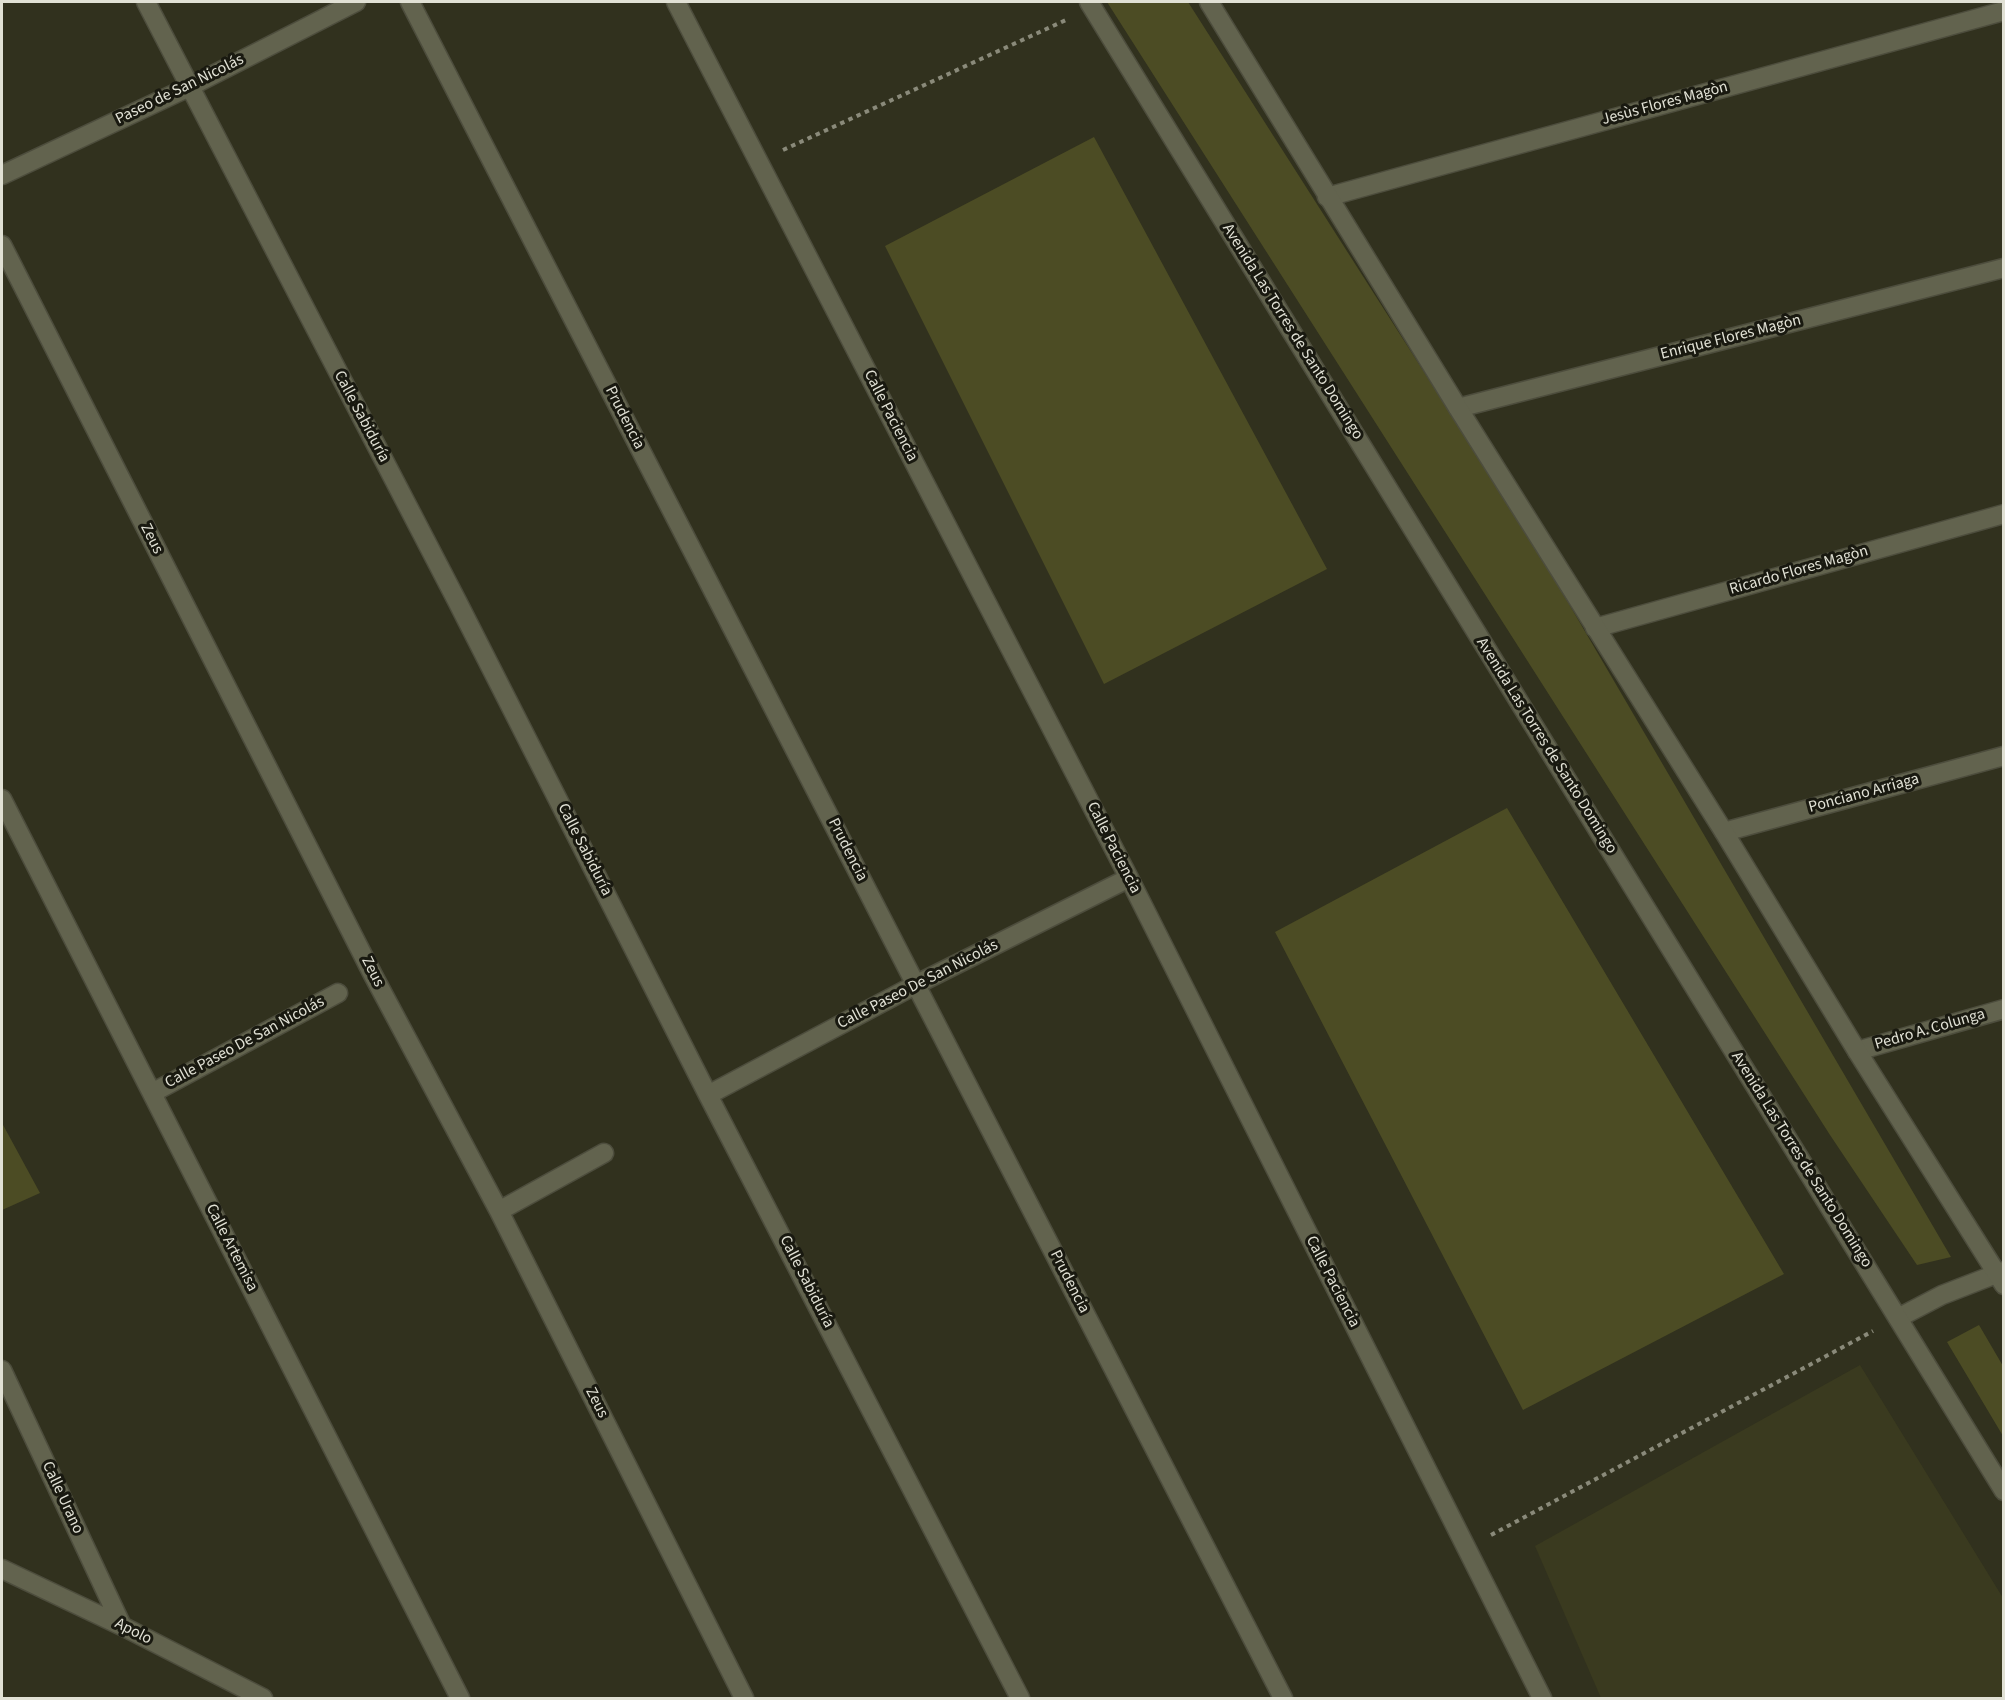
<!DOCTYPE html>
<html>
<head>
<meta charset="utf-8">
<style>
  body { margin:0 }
  #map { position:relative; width:2005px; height:1700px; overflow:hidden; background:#31311e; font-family:"Source Sans 3",sans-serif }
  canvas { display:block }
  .frame { position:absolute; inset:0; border:3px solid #e1e1d5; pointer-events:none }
</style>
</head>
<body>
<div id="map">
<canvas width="2005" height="1700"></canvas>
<div class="frame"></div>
</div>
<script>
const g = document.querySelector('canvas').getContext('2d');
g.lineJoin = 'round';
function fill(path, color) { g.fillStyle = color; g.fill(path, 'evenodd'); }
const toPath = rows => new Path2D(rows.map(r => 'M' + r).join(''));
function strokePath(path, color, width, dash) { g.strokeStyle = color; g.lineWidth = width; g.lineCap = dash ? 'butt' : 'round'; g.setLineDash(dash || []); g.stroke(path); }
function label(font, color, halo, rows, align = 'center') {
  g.font = font + ' "Source Sans 3",sans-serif'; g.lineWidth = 6; g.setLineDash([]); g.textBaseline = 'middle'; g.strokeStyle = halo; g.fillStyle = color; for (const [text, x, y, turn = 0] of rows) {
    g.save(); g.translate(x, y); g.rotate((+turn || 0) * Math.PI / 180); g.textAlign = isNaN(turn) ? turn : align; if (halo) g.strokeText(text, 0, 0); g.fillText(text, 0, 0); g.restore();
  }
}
fill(toPath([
  [1860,1365,2003,1598,2003,1698,1601,1698,1535,1546]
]), '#3a3a1f');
fill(toPath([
  [1107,2,1188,2,1535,546,1951,1257,1917,1265,1830,1135],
  [1094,137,1327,569,1104,684,885,246],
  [1507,808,1784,1274,1523,1410,1275,932],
  [2,1123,40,1193,2,1210],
  [1979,1325,2003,1366,2003,1436,1947,1342]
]), '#4c4c24');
const street = toPath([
  [146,2,457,601,708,1095,1020,1698],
  [410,2,1283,1698],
  [676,2,1129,878,1542,1698],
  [2,175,189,87,356,2],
  [1327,197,2004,11],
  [2,245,373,975,499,1211,744,1698],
  [1458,408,2004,268],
  [1595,628,2004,514],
  [2,799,460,1698],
  [1724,832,2004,756],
  [1857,1051,2004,1009],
  [152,1093,338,993],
  [708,1095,917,984,1129,878],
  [499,1211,604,1153],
  [1898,1318,1942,1295,2004,1271],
  [2,1370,122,1626],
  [2,1569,122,1626,263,1698]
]);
const secondary = toPath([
  [1089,2,2004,1491],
  [1209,2,1458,408,1724,832,1857,1051,2004,1285]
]);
strokePath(street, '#4d4d3d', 21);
strokePath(secondary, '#4d4d3d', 21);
strokePath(toPath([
  [783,150,1068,19],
  [1491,1535,1873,1331]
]), '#8a8a7a', 4, [4.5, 4.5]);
strokePath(street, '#62634e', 18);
strokePath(secondary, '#62634e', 18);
label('16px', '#e1e1d5', '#191910', [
  ["Paseo de San Nicolás",180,90,-26],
  ["Jesùs Flores Magòn",1665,104,-15],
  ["Avenida Las Torres de Santo Domingo",1292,332,58],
  ["Enrique Flores Magòn",1731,338,-14],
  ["Calle Paciencia",890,416,63],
  ["Calle Sabiduría",361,417,62],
  ["Prudencia",624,418,63],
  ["Zeus",151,539,63],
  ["Ricardo Flores Magòn",1799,571,-16],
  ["Avenida Las Torres de Santo Domingo",1546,746,58],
  ["Ponciano Arriaga",1864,794,-15],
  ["Calle Paciencia",1113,848,63],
  ["Calle Sabiduría",584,850,63],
  ["Prudencia",847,850,63],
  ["Zeus",372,972,63],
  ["Calle Paseo De San Nicolás",918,985,-27],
  ["Pedro A. Colunga",1930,1030,-16],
  ["Calle Paseo De San Nicolás",245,1043,-28],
  ["Avenida Las Torres de Santo Domingo",1801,1160,58],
  ["Calle Artemisa",231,1248,63],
  ["Calle Sabiduría",806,1282,63],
  ["Prudencia",1069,1282,63],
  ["Calle Paciencia",1332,1282,63],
  ["Zeus",596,1403,63],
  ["Calle Urano",62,1498,65],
  ["Apolo",133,1632,27]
]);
</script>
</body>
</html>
